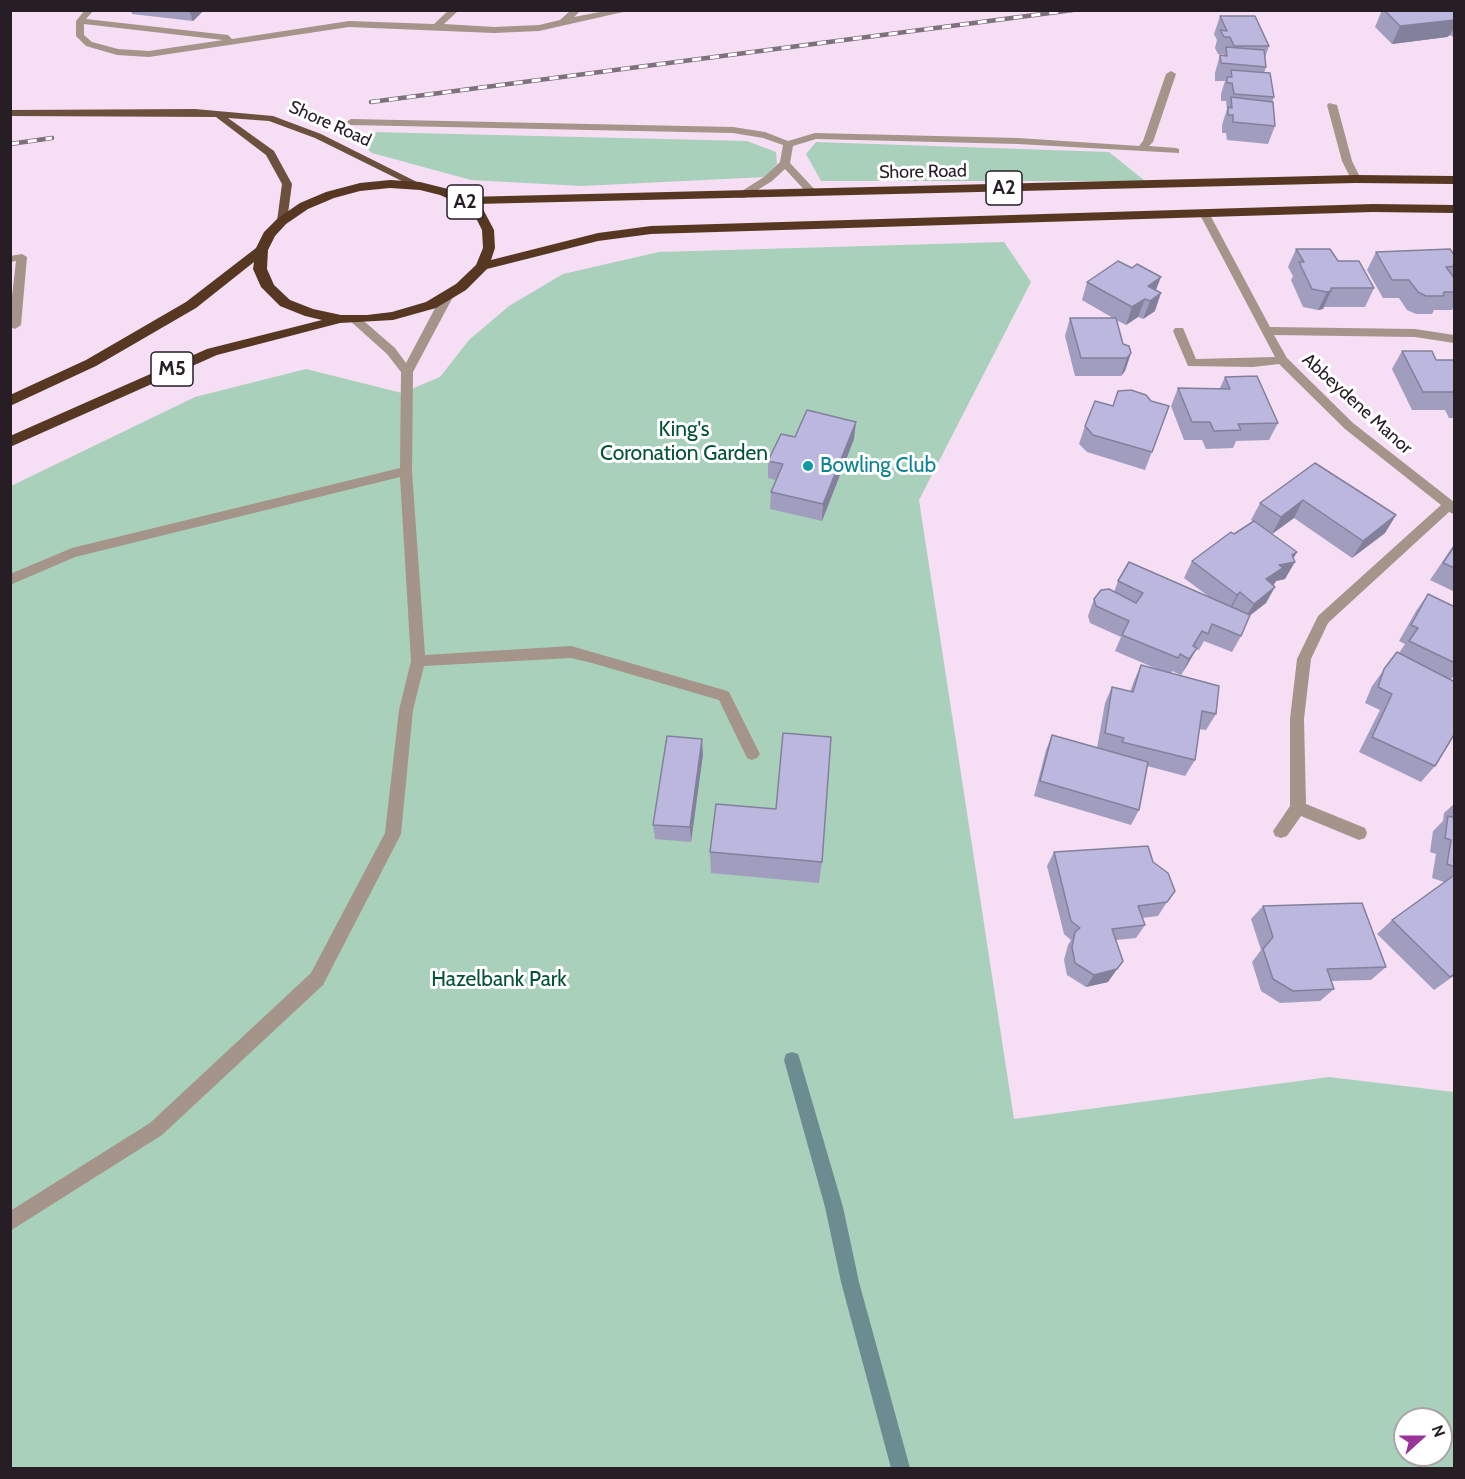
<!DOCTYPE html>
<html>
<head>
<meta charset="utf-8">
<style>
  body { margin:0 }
  #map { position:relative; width:1465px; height:1479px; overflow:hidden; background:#f6def5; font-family:Cabin,sans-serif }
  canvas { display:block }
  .frame { position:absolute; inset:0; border:12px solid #261d25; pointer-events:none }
  .north { position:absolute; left:1393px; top:1407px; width:60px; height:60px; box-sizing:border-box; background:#fff; border:2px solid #a8a5a8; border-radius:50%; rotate:69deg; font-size:16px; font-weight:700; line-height:24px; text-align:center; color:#261d25 }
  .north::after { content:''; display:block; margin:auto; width:21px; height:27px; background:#993498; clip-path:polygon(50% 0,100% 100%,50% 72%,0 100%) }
</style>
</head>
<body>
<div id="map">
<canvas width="1465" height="1479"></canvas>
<div class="frame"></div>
<div class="north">N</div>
</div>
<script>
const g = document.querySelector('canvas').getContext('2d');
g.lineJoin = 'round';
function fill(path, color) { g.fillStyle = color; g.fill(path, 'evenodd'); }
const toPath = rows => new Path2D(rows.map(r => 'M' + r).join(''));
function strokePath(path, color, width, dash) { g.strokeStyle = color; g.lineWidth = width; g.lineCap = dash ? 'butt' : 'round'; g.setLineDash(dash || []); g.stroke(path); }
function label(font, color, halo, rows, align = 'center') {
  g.font = font + ' Cabin,sans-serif'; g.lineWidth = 6; g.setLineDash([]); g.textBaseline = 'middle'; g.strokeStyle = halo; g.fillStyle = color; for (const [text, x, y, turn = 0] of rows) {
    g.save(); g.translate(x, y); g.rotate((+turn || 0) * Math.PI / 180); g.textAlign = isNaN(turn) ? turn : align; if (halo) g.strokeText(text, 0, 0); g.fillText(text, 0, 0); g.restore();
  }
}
fill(toPath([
  [372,132,747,141,776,152,777,164,765,177,582,186,471,180,372,153,354,136],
  [816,142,1109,152,1145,181,821,181,806,154],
  [1004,242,1031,282,919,500,1014,1119,1329,1077,1454,1092,1454,1468,11,1468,11,486,195,397,306,369,402,393,440,377,469,340,509,306,563,274,659,252],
  [1405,1419,1441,1419,1441,1455,1405,1455]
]), '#a9d0ba');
fill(toPath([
  [792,1052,798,1054,800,1060,843,1207,859,1282,910,1468,891,1468,841,1282,825,1207,784,1060,786,1054,792,1052]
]), '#6b8d92');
fill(toPath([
  [85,10,94,10,86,19,228,35,232,39,349,21,434,24,449,10,459,10,444,24,494,27,539,25,560,20,571,10,581,10,574,17,610,10,632,10,539,31,494,33,349,27,149,57,117,55,86,46,76,36,76,21,85,10],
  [84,24,223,40,149,51,118,49,92,42,84,35,84,24],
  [1171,71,1176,74,1153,142,1149,146,1176,148,1179,149,1179,153,1018,144,816,139,793,146,790,163,818,193,813,196,809,195,785,169,772,181,745,198,737,198,737,194,764,177,780,162,783,145,763,138,733,133,351,125,346,122,351,119,733,127,765,132,788,141,815,133,1018,138,1139,146,1143,141,1166,74,1171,71],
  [1329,103,1337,105,1352,161,1361,179,1360,181,1352,181,1342,161,1327,105,1329,103],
  [1204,210,1209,213,1270,327,1415,329,1454,335,1454,343,1415,337,1274,335,1287,358,1353,423,1454,502,1454,514,1449,512,1328,623,1311,659,1304,719,1306,804,1365,828,1367,833,1365,838,1359,840,1301,816,1287,836,1281,838,1275,836,1273,831,1290,806,1290,719,1297,659,1318,616,1441,505,1345,429,1279,364,1253,367,1188,366,1173,331,1175,328,1183,328,1196,359,1275,357,1199,213,1204,210],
  [22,254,27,257,21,325,15,329,10,327,10,314,16,261,10,262,10,256,22,254],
  [448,292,454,295,413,372,412,471,425,655,571,646,724,690,729,692,760,754,757,758,752,760,747,758,719,700,592,663,571,658,424,666,413,710,401,834,323,985,162,1135,10,1231,10,1211,150,1123,311,973,385,833,399,710,411,661,400,477,75,557,10,585,10,574,72,548,400,468,401,372,387,354,348,319,350,316,358,316,395,348,406,363,442,295,448,292]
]), '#a49489');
fill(toPath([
  [195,109,273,116,321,134,425,186,416,188,315,138,269,121,228,118,274,151,292,184,287,221,282,224,277,221,282,184,266,155,216,117,10,116,10,110,195,109]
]), '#6b503d');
fill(toPath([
  [1356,175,1454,176,1454,184,1356,183,476,204,484,211,494,230,495,248,491,260,598,233,651,226,1373,204,1454,205,1454,213,1373,212,651,234,598,241,487,269,466,290,436,308,393,320,340,323,217,355,10,447,10,436,207,349,322,320,305,316,280,306,261,287,253,269,254,262,196,308,96,366,10,406,10,395,86,360,186,302,256,248,264,232,278,218,300,203,326,192,360,183,390,180,420,182,448,189,466,197,1356,175],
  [390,188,420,190,440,195,460,204,475,216,482,230,483,248,476,265,456,284,426,302,392,312,367,315,341,315,313,309,290,300,274,285,267,269,268,250,275,236,286,224,308,209,334,198,360,191,390,188]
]), '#563822');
const rail = toPath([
  [371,102,1073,10],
  [10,144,52,138]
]);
strokePath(rail, '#7f707e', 4.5);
strokePath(rail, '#fff', 3, [9]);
fill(toPath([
  [131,10,204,10,193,21,132,14],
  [1382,10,1408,10,1410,11,1455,10,1455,38,1450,35,1447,37,1392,44,1375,27],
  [1220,16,1269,46,1265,58,1266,67,1264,73,1274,97,1272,102,1275,126,1268,144,1227,140,1226,133,1222,133,1222,125,1227,109,1226,101,1221,101,1221,94,1225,81,1215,81,1215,73,1220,55,1223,56,1224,54,1218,54,1215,48,1217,40,1214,34],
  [1296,249,1338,261,1374,288,1365,307,1324,307,1323,309,1318,310,1303,307,1291,280,1293,276,1288,267],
  [1376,252,1455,254,1455,305,1452,310,1434,310,1432,314,1416,314,1407,310,1399,298,1383,298,1367,270],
  [1087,282,1156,290,1155,311,1143,319,1138,317,1126,325,1116,320,1123,344,1131,353,1125,371,1121,376,1075,376,1065,336,1070,318,1113,318,1082,300],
  [1402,351,1436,360,1455,360,1455,418,1449,418,1445,410,1412,410,1392,369],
  [1225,377,1278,423,1269,440,1236,441,1233,448,1206,449,1202,440,1184,440,1171,406,1178,388,1220,388],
  [1151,401,1169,406,1145,470,1087,452,1079,444,1085,426,1113,406],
  [795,437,854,439,822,521,770,509,771,492,776,480,768,478,768,461],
  [1315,463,1396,515,1385,533,1352,558,1294,518,1272,534,1294,558,1285,579,1276,581,1266,603,1249,616,1241,636,1232,652,1204,641,1199,650,1196,649,1181,675,1172,671,1171,673,1216,714,1206,730,1199,729,1195,760,1185,776,1147,766,1139,810,1131,825,1034,796,1046,750,1052,735,1097,748,1105,703,1112,687,1130,692,1134,681,1141,665,1157,669,1115,651,1121,637,1090,623,1088,616,1094,599,1114,592,1118,581,1208,596,1184,578,1192,561,1254,522,1251,520,1260,503],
  [1455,543,1455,592,1430,580],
  [1428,594,1455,607,1455,675,1450,680,1435,766,1421,782,1359,752,1380,710,1365,703,1372,686,1397,652,1399,653,1405,644,1399,641,1416,611],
  [703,754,691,842,655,839,653,825],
  [1455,803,1455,975,1434,990,1377,934,1392,920,1444,882,1432,878,1436,854,1430,852,1433,831,1443,821,1444,813],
  [776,809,822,862,819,883,711,873,710,852],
  [1054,852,1153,862,1167,902,1158,916,1142,918,1145,925,1136,938,1116,940,1108,982,1086,987,1067,975,1064,960,1068,945,1071,940,1064,934,1047,866],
  [1263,906,1386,967,1371,980,1331,981,1334,989,1320,1001,1280,1003,1261,991,1252,962,1261,950,1251,919]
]), '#a19dbf');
fill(toPath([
  [189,10,204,10,193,21],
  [1455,20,1455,26,1450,35,1447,37,1392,44,1400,26],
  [1161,277,1154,295,1145,299,1138,317,1126,325,1132,307,1148,286],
  [1331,291,1323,309,1318,310,1327,292],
  [1161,293,1155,311,1143,319,1150,301],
  [1131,353,1125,371,1121,376,1127,358],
  [856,422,854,439,822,521,823,504],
  [1303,500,1294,518,1272,534,1281,517],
  [1396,515,1385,533,1352,558,1363,541],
  [1297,552,1291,563,1295,562,1285,579,1276,581,1273,585,1266,579,1279,565],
  [1275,587,1266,603,1244,620,1254,604],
  [1240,592,1231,609,1228,612,1237,595],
  [1197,648,1188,664,1181,675,1189,659],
  [702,739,703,754,691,842,690,827],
  [1123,961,1108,982,1086,987,1094,975]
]), '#83809b');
const building = toPath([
  [1384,10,1408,10,1410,11,1417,10,1455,10,1455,20,1400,26,1384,10],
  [1220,16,1255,16,1269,46,1234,46,1230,37,1224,37,1220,30,1227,31,1220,16],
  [1226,47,1264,50,1266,67,1221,63,1220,55,1227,56,1226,47],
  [1231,70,1270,73,1274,97,1234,94,1232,83,1227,83,1227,77,1232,77,1231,70],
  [1231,97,1273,102,1275,126,1233,122,1233,115,1228,115,1228,107,1232,108,1231,97],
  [1296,249,1330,249,1338,261,1359,261,1374,288,1331,288,1331,291,1327,292,1312,289,1299,262,1304,262,1296,249],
  [1450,249,1455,256,1455,266,1446,267,1455,279,1455,292,1444,292,1443,296,1426,296,1418,292,1409,280,1392,280,1376,252,1450,249],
  [1118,261,1132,268,1137,264,1161,277,1148,286,1161,293,1150,301,1145,299,1132,307,1087,282,1118,261],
  [1070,318,1116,318,1123,344,1129,346,1131,353,1127,358,1081,358,1070,318],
  [1402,351,1432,351,1436,360,1455,360,1455,392,1423,392,1402,351],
  [1257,376,1278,423,1238,424,1241,430,1214,431,1210,422,1192,422,1178,388,1230,389,1225,377,1257,376],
  [1131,390,1146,395,1151,401,1169,406,1152,452,1093,435,1085,426,1095,401,1113,406,1118,391,1131,390],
  [807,410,856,422,823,504,771,492,783,464,768,461,781,434,795,437,807,410],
  [1315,463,1396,515,1363,541,1303,500,1281,517,1260,503,1315,463],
  [1254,521,1297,552,1292,555,1295,562,1279,565,1283,568,1266,579,1275,587,1254,604,1240,592,1237,595,1192,561,1231,532,1234,534,1254,521],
  [1455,545,1455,568,1443,563,1455,545],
  [1129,562,1250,615,1241,636,1212,624,1208,634,1202,631,1193,646,1197,648,1189,659,1180,654,1178,658,1122,635,1129,621,1096,606,1094,599,1101,590,1109,589,1136,603,1143,593,1118,581,1129,562],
  [1428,594,1455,607,1455,663,1409,641,1418,628,1411,625,1428,594],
  [1397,652,1455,682,1455,733,1435,766,1372,737,1392,694,1378,687,1384,669,1397,652],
  [1141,665,1219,686,1216,714,1202,711,1195,760,1122,742,1124,738,1105,733,1112,687,1133,692,1141,665],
  [783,733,831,737,822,862,710,852,716,804,776,809,783,733],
  [1052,735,1148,762,1139,810,1040,781,1052,735],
  [667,736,702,739,690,827,653,825,667,736],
  [1448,816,1455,818,1455,867,1447,864,1451,840,1445,838,1448,816],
  [1148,846,1153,862,1168,873,1175,891,1167,902,1138,906,1145,925,1112,929,1123,961,1117,969,1094,975,1075,963,1072,947,1075,932,1080,928,1071,921,1054,852,1148,846],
  [1453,876,1455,878,1455,974,1450,977,1392,920,1453,876],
  [1362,903,1386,967,1327,969,1334,989,1293,991,1273,979,1263,949,1273,937,1263,906,1362,903]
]);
fill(building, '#bbb7de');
strokePath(building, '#83809b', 1.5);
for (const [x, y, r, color] of [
  [808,466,6,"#0f9aa8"]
]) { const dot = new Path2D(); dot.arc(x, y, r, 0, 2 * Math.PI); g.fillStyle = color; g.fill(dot); strokePath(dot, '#fff', 2); }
label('18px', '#261d25', '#fff', [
  ["Shore Road",330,124,24],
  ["Shore Road",923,172,-1],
  ["Abbeydene Manor",1357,404,42]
]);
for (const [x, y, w] of [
  [1004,188,36],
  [465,202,36],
  [172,369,42]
]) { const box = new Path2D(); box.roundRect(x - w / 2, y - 17, w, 34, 4.5); g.fillStyle = '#fff'; g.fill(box); strokePath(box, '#261d25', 1.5); }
label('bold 20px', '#261d25', null, [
  ["A2",1004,188],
  ["A2",465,202],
  ["M5",172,369]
]);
label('21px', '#045234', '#fff', [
  ["King's",684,430],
  ["Coronation Garden",684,454],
  ["Hazelbank Park",499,980]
]);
label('21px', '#0d838f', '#fff', [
  ["Bowling Club",820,466]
], 'left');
</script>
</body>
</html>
